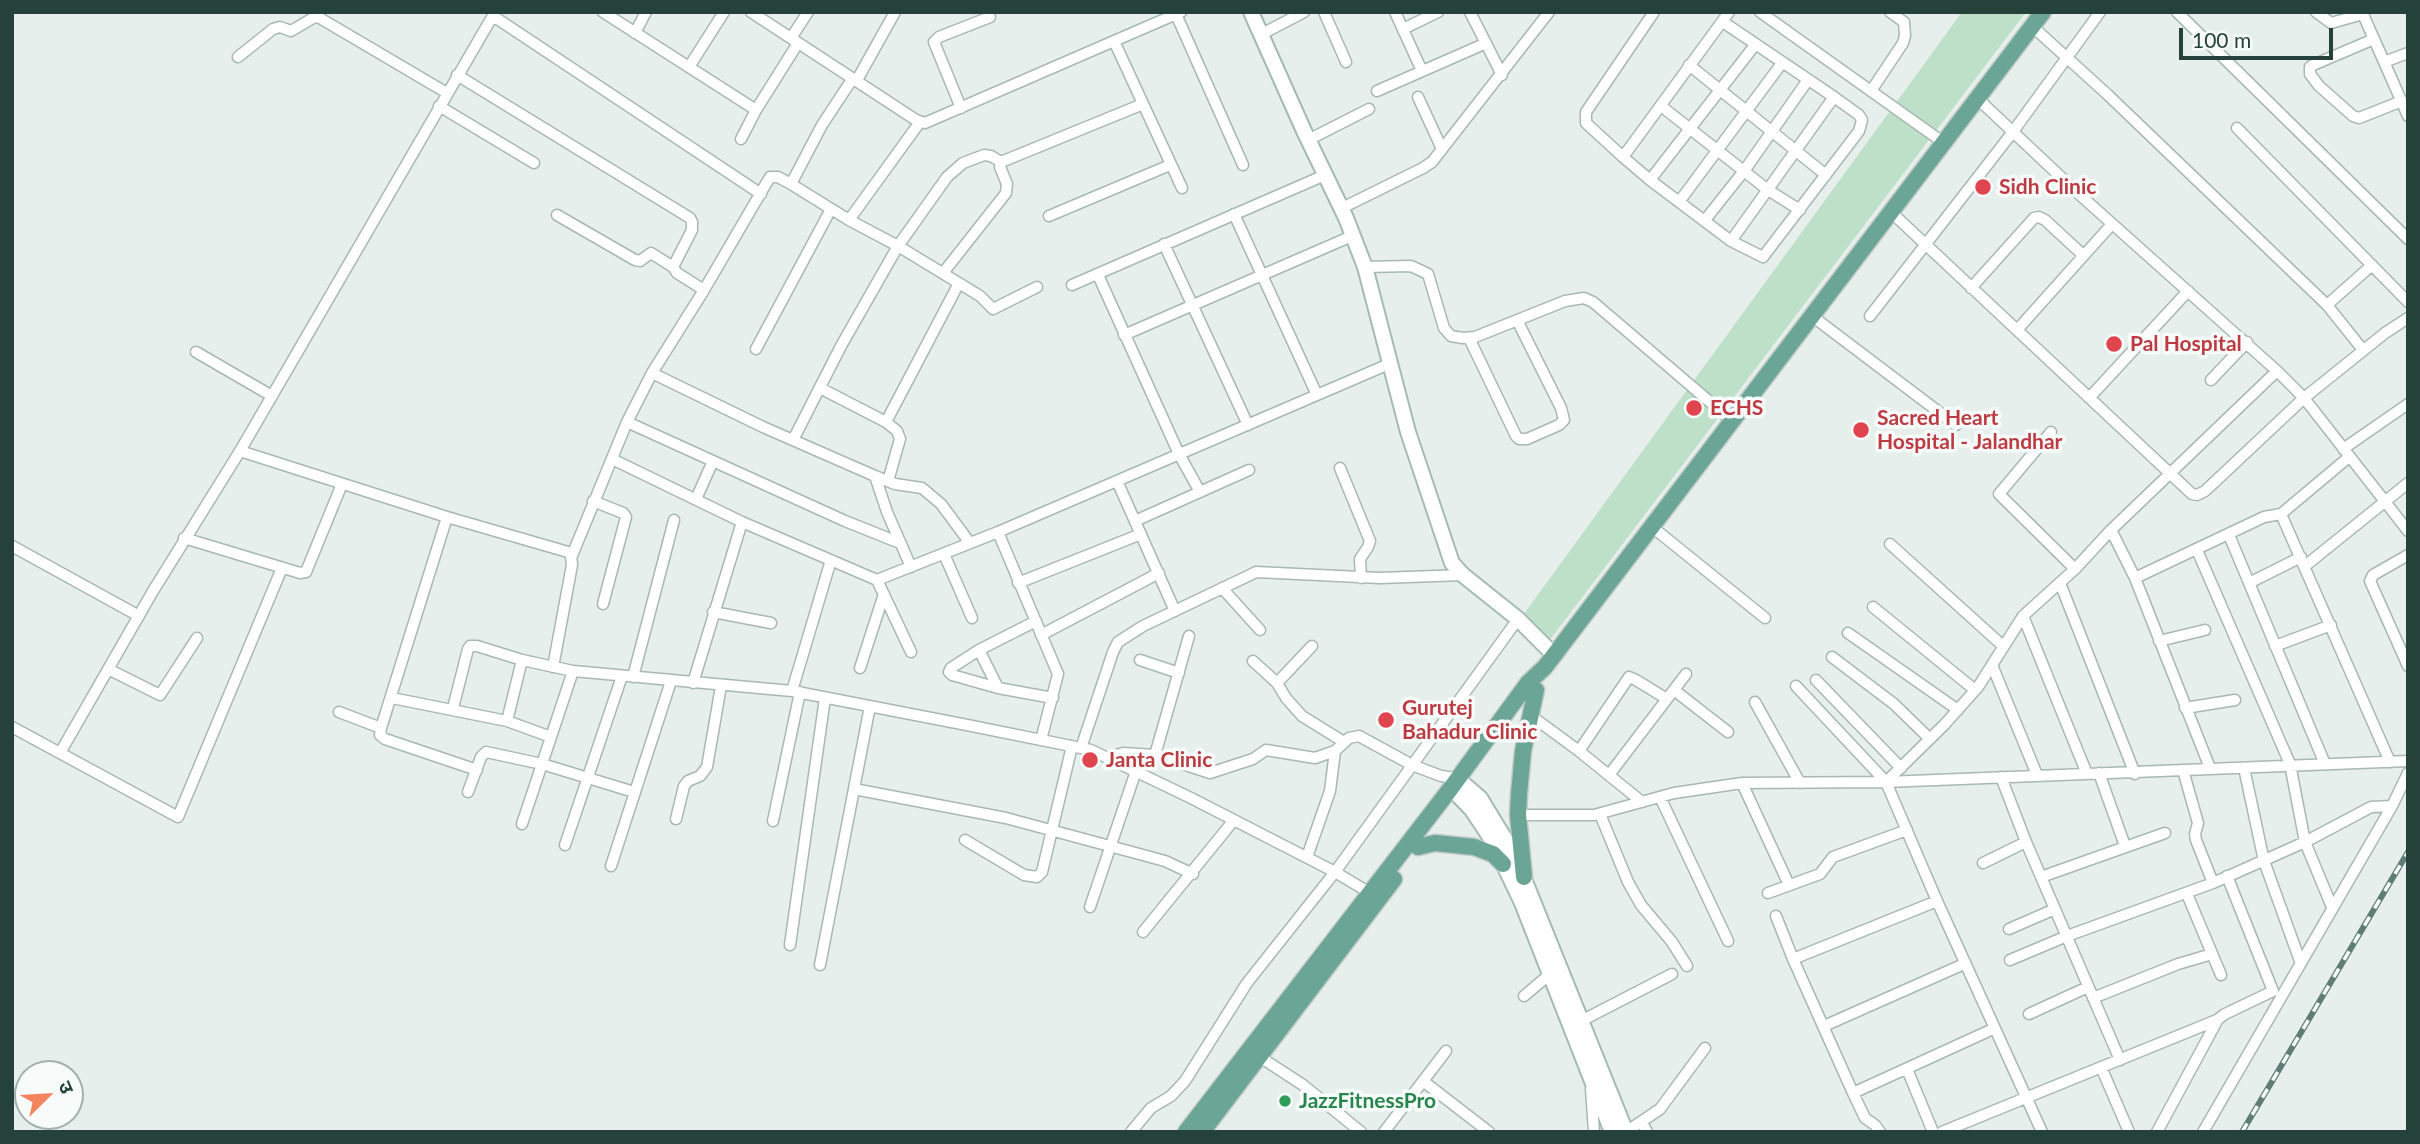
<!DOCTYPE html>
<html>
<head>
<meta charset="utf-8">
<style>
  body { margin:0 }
  #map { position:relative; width:2420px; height:1144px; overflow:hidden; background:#e6efeb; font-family:Lato,"Noto Sans Devanagari",sans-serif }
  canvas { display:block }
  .frame { position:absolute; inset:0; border:14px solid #24423a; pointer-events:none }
  .north { position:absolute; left:14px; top:1060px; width:70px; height:70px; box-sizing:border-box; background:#f7fbf9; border:2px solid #a3b1ad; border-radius:50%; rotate:66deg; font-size:19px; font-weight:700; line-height:28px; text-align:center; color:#24423a }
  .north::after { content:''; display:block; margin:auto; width:24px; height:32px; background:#f4845f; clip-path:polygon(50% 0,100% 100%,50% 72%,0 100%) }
  .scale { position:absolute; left:2179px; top:28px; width:154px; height:32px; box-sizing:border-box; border:4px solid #24423a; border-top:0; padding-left:9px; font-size:21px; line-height:24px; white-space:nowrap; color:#24423a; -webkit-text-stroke:5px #f7fbf9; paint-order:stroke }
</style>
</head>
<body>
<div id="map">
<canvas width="2420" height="1144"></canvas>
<div class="frame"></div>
<div class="north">उ</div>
<div class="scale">100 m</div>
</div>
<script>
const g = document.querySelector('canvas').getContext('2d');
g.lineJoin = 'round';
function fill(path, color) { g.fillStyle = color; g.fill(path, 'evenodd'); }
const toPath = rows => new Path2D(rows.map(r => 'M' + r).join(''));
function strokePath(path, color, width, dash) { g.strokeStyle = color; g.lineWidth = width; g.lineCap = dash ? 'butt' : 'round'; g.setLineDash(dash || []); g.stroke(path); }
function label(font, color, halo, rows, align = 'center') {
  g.font = font + ' Lato,sans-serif'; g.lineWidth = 7; g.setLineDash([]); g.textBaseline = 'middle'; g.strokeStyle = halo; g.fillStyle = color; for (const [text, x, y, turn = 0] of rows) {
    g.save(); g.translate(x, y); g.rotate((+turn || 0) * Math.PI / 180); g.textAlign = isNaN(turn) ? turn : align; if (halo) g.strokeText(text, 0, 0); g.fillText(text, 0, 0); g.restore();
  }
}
fill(toPath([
  [1962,12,2026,12,1549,641,1521,618]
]), '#bfe0c8');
const street = toPath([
  [603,12,756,110],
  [751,12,916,120,925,123,1181,12],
  [1175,12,1243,165],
  [1324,12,1346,62],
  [1395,12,1422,71],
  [1470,12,1502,75],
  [1729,12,1623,157,1650,180,1731,241,1763,257,1859,131,1862,120,1859,115,1834,97],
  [1760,12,1944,143],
  [2177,12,2408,239],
  [2316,12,2331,23,2363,14],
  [2362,12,2408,116],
  [493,16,761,194],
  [1723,22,1834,97,1731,241],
  [2032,26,2108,95,2327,305,2363,350],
  [1403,29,1438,12],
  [635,33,646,12],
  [1260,35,1304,12],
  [791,38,808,12],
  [2374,39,2313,65,2310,67,2310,74,2319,86,2353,116,2359,118,2402,101],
  [1114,41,1182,188],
  [238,57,273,29,280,27,291,31,313,18,318,17,447,93],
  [2384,62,2408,53],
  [1689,65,1826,175],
  [689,67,724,12],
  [457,75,690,218,692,222,692,230,673,267,677,273,704,290],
  [857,80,895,12],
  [1377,91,1484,44],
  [1871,91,1903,43,1905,36,1904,22,1890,12],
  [1418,97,1442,149],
  [1978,99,2080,195,2277,371,2304,398,2408,531],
  [439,106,534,163],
  [1661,106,1768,190,1800,210],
  [961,108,934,42,939,37,990,17],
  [2237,128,2408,302],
  [741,139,756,110,798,43],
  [1308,140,1369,109],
  [1623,157,1586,123,1586,112,1654,12],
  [1650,180,1755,45],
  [791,184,822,125,853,78],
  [1679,202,1782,63],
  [1342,208,1423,168,1432,162,1549,12],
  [1891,212,2192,494,2197,495,2205,491,2304,398,2385,333,2408,318],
  [1234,214,1317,395],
  [557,215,635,260,640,261,651,253,673,267],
  [1049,216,1170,165],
  [849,220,920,122],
  [1705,220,1744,171,1808,80],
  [1164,244,1248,425],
  [1365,267,1411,266,1428,274,1444,328,1451,336,1463,338,1475,337,1565,301,1584,298,1593,302,1731,420],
  [943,273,1006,193,1007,184,1000,167,1001,162,1143,104],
  [1098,275,1179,454,1200,492],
  [1072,285,1325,175],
  [1971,288,2034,218,2039,217,2045,220,2083,255],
  [2327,305,2372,265],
  [1812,316,1956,425],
  [1870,316,2012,133,2100,12],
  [2017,330,2112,224],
  [1124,335,1352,236],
  [1469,338,1516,436,1519,439,1527,439,1559,425,1564,420,1561,408,1517,320],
  [756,349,831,209],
  [196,352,272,396],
  [652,373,763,427,875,476,895,484,922,488,941,504,970,543],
  [2211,380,2247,342],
  [820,388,886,422,897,431,900,439,888,481],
  [2090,397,2188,291],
  [627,422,845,521,900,543],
  [886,422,959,283],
  [2051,432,1999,494,2075,569],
  [793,440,841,346,898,246,947,177,963,163,984,155,991,156,1001,162],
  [2343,449,2408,404],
  [240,451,447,517,568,552,571,555,572,565,553,667],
  [2349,457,2281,514,2390,762],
  [612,459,742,522,877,580,911,652],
  [1340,468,1370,541,1368,547,1360,559,1361,578],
  [875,476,887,512,911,567],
  [1117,481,1175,611],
  [696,499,713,461],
  [593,501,623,513,626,517,603,604],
  [1135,521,1249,470],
  [1651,526,1765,618],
  [2111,530,2135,578],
  [998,532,1058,674,1041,740],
  [2229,535,2325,764],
  [184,538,300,573,306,572,342,484],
  [1890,544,2003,646],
  [12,546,139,616],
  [2197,550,2290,764,2305,842,2332,907],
  [944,554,972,618],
  [2408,555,2373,575,2370,581,2408,666],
  [571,558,627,422,652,373,704,290,770,177,778,177,791,184,849,220,898,246,980,296,993,309,1037,287],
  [2305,566,2408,483],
  [877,580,998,532,1389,364],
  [1018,583,1141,534],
  [2060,583,2135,774],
  [2249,583,2301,557],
  [1222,588,1260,630],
  [1873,607,1975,690],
  [713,612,771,623],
  [2023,616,2087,774],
  [1036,621,979,650,951,668,949,672,952,675,998,688,1053,698],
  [1848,633,1958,710],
  [1041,635,1159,573],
  [2159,641,2205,630],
  [2275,646,2331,625],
  [979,650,998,688],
  [1832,657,1894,704,1930,739],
  [1140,660,1179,673],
  [1253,661,1277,683,1286,698,1302,716,1344,742],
  [1992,665,2037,775],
  [860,668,884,594],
  [108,669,160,695,197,638],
  [633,677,674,520],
  [1816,680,1901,768],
  [693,683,742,522],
  [1277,683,1312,646],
  [1796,686,1886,782],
  [1674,690,1728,732],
  [792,691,831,560],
  [392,698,507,721,522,660],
  [1755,702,1800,783],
  [453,708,468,649,470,646,477,646,522,660,573,671,792,691,967,725,1091,750,1191,798,1335,872,1370,893],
  [2185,708,2235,700],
  [339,712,381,728,447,517],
  [1530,715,1579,751,1642,802],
  [507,721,551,737],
  [12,727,178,817,282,568],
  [381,728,380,735,385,739,477,770],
  [1081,748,1113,652,1118,642,1143,626,1250,575,1256,572,1380,578,1463,575],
  [1579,751,1629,677,1636,680,1667,699],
  [60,753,153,591,240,451,495,12],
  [1155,755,1189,636],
  [1107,758,1123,753,1155,755,1210,773,1253,759,1266,750,1315,758,1335,751,1349,738,1359,736,1412,765,1441,776,1457,778],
  [2210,768,2135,578,2264,517,2281,514],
  [2244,768,2264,861,2300,961],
  [2183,770,2198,823,2195,834,2196,840,2213,883],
  [2099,773,2125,846],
  [1609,775,1686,674],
  [2001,777,2026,842,2120,1060],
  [1742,783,1789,885],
  [854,789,1006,818,1165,861,1193,874],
  [468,792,481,757,486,752,542,764,634,792],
  [1660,797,1728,941],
  [1600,814,1628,882,1641,905,1672,942,1687,966],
  [1518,815,1594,815,1674,793,1742,783,1886,782,2408,761],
  [676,819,684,786,688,781,700,776,707,767,721,686],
  [773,821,800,692],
  [522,824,573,671],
  [965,840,1024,875,1037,877,1042,872,1072,746],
  [565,845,622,676],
  [1307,857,1330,791,1335,751],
  [1983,863,2026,842],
  [611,866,671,681],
  [2041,877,2165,833],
  [1768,893,1820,874,1833,857,1907,830],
  [2187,894,2221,975],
  [1090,907,1136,771],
  [1776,916,1793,959,1853,1093,1865,1118,1875,1125,1880,1132],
  [2009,929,2055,909],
  [1143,932,1234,820],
  [790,945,825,698],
  [1793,959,1937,901],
  [2010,960,2067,936,2213,883,2305,842,2371,807,2392,806],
  [820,965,870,706],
  [1524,996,1550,974],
  [2093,998,2178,964,2212,954],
  [2029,1014,2088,987],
  [1581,1021,1672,974],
  [1824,1026,1964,964],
  [1260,1057,1303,1085,1361,1132],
  [2101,1067,2129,1132],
  [1907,1069,1933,1132],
  [1423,1081,1489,1132],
  [1591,1089,1594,1132],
  [1853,1093,1993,1029],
  [1642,1122,1647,1132],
  [1131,1132,1151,1108,1171,1096,1185,1081,1247,983,1335,872,1518,619],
  [1384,1132,1446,1051],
  [1626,1132,1660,1109,1705,1048],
  [1942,1132,2217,1020,2225,1014,2273,991,2227,876],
  [2042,1132,1937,901,1886,782,1945,724,1978,687,2023,616,2075,569,2111,530,2277,371],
  [2157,1132,2217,1021],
  [2203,1132,2392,806,2408,773]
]);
const secondary = toPath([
  [1251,12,1304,131,1346,218,1365,267,1408,432,1452,563,1463,575,1518,619,1554,655],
  [1457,778,1480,798,1514,854,1626,1132],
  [1451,788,1472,810,1492,840,1522,903,1612,1132]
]);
const primary = toPath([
  [1418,847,1435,843,1474,847,1493,854,1503,864],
  [1524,877,1518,815,1519,794,1523,751,1536,690],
  [1186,1132,1451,788,1528,683,1545,667,2043,12],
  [1202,1132,1394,879]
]);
strokePath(street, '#a8b8b2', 13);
strokePath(secondary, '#a4bbb3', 18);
strokePath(primary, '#c2cac8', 19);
strokePath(street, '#fff', 10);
strokePath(secondary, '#fff', 14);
strokePath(primary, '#6aa596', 16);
const rail = toPath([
  [2242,1132,2408,852]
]);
strokePath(rail, '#5f7d75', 6);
strokePath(rail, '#f7fbf9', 3.5, [10]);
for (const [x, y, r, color] of [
  [1983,187,9,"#e0444e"],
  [2114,344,9,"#e0444e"],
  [1694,408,9,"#e0444e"],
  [1861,430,9,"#e0444e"],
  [1386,720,9,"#e0444e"],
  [1090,760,9,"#e0444e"],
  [1285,1101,7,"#2e9e5b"]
]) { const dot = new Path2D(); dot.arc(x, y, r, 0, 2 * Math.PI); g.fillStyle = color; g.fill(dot); strokePath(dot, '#f7fbf9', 2.5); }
label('bold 21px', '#be3a42', '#f7fbf9', [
  ["Sidh Clinic",1999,187],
  ["Pal Hospital",2130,344],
  ["ECHS",1710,408],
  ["Sacred Heart",1877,418],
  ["Hospital - Jalandhar",1877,442],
  ["Gurutej",1402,708],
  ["Bahadur Clinic",1402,732],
  ["Janta Clinic",1106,760]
], 'left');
label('bold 21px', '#27864d', '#f7fbf9', [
  ["JazzFitnessPro",1299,1101]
], 'left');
</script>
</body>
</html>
